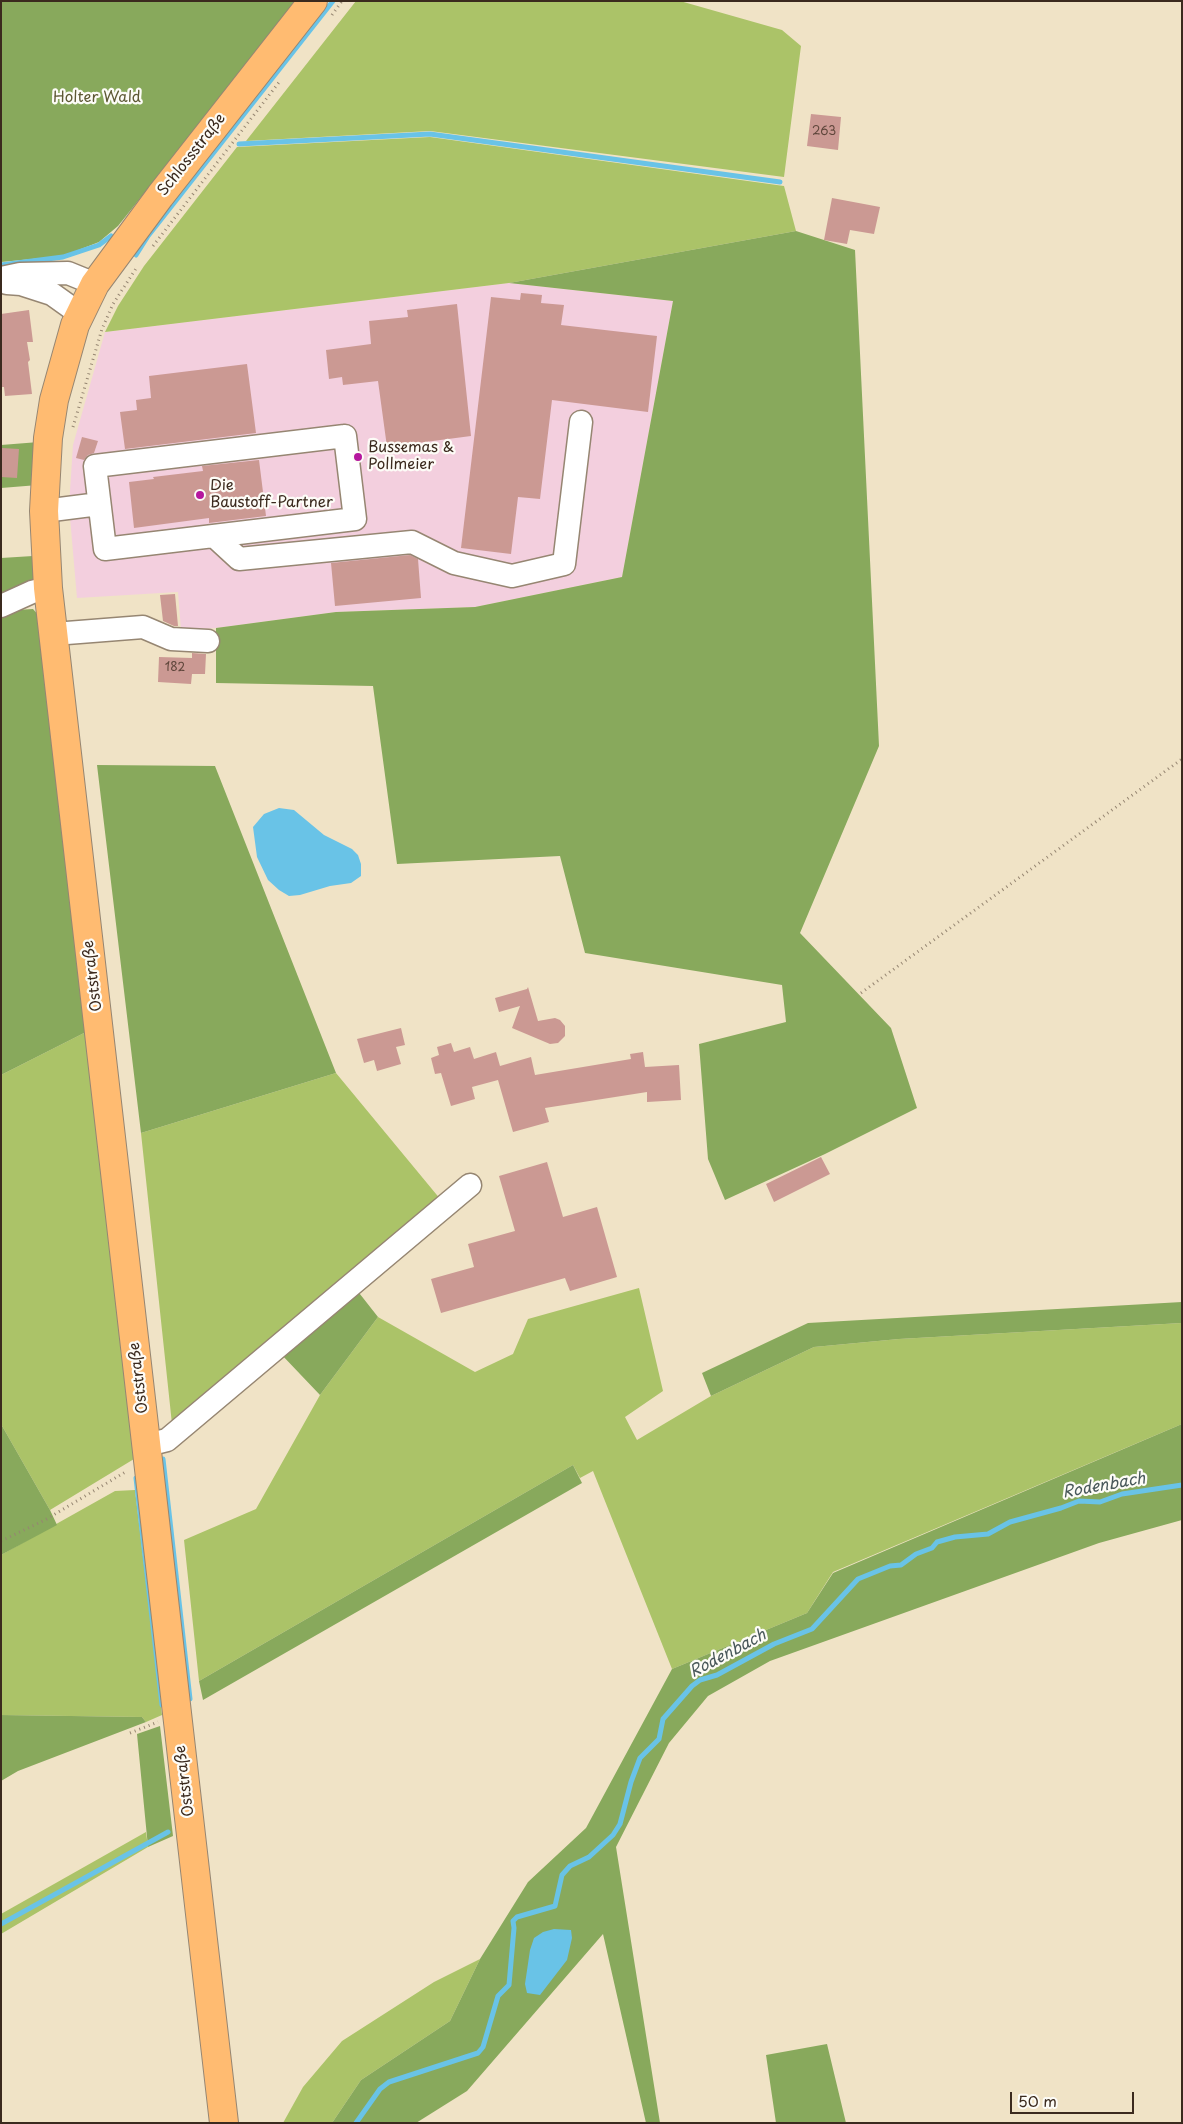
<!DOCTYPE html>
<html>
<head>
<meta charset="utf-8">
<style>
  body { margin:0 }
  #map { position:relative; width:1183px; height:2124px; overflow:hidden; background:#f0e3c6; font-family:"Playpen Sans",sans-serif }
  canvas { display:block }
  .frame { position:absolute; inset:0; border:2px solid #3b2a1e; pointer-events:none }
  .scale { position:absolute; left:1010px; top:2092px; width:124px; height:22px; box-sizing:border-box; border:2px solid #3b2a1e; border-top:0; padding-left:6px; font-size:15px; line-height:18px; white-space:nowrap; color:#3b2a1e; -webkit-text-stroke:4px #fdfcf7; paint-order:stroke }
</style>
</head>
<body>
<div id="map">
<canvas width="1183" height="2124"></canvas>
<div class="frame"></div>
<div class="scale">50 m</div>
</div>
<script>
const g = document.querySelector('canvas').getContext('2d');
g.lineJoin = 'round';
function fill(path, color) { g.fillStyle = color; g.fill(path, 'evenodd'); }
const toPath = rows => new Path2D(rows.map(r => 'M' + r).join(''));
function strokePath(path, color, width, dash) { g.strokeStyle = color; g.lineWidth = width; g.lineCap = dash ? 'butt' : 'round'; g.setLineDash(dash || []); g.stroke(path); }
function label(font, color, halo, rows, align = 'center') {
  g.font = font + ' "Playpen Sans",sans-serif'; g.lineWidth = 4.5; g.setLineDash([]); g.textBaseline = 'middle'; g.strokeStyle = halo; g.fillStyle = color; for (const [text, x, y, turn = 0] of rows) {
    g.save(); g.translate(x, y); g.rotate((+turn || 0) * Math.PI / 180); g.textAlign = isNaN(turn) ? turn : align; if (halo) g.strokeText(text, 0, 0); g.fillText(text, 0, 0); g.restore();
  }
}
fill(toPath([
  [509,283,673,301,622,577,475,607,336,612,216,628,181,630,178,592,77,598,69,506,73,445,105,332]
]), '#f3cfde');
fill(toPath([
  [356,1,680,1,782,30,801,46,784,177,430,131,246,141],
  [430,137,784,186,796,231,509,283,105,332,118,306,144,266,237,147],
  [86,1032,134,1459,50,1510,1,1424,1,1075],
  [336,1073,441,1200,172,1424,141,1133],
  [639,1288,663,1391,625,1417,637,1440,711,1396,814,1347,899,1339,1182,1323,1182,1424,833,1572,807,1613,672,1669,593,1471,580,1478,573,1465,199,1681,184,1540,256,1509,320,1395,378,1317,475,1372,513,1354,528,1319],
  [135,1490,162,1715,146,1722,142,1717,1,1715,1,1555,115,1491],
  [146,1832,148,1847,1,1934,1,1914],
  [480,1959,450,2021,361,2080,332,2123,283,2123,303,2087,342,2041,434,1982]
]), '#abc368');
fill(toPath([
  [1,1,298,1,118,226,99,242,63,256,1,262],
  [796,231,855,250,879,746,800,933,891,1028,917,1108,825,1154,725,1200,708,1159,699,1044,786,1022,782,985,585,953,560,856,397,864,373,686,216,683,216,628,336,612,475,607,622,577,673,301,509,283],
  [39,442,38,485,1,488,1,445],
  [33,556,36,581,1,597,1,558],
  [33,609,40,617,86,1032,1,1075,1,618,16,610],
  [97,765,215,766,336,1073,141,1133],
  [356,1289,378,1317,320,1395,280,1353],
  [1182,1302,1182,1323,899,1339,814,1347,711,1396,702,1373,808,1323],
  [1,1424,50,1510,57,1525,1,1555],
  [1182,1424,1182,1520,1099,1543,770,1661,708,1696,669,1743,616,1847,660,2123,646,2123,603,1934,467,2091,416,2123,332,2123,361,2080,450,2021,480,1959,528,1882,586,1828,672,1669,807,1613,833,1573],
  [573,1465,582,1483,203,1700,199,1681],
  [1,1715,142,1717,146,1722,18,1771,1,1781],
  [160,1726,173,1836,148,1847,137,1734],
  [827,2044,846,2123,776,2123,766,2055]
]), '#88a95c');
fill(toPath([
  [279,808,294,810,324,835,352,849,358,855,361,864,361,876,351,883,330,886,300,895,289,896,279,890,268,880,257,857,253,827,264,814],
  [554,1929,571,1930,572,1938,567,1960,540,1995,527,1993,525,1984,530,1950,534,1938,543,1932]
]), '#69c3e7');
strokePath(toPath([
  [239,144,430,134,780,182],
  [136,255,148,236,333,1],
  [1,265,63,257,99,245,111,236],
  [163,1459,190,1699],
  [136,1478,162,1705],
  [1,1924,168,1832],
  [356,2123,380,2089,389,2082,478,2053,483,2047,498,1996,509,1985,514,1928,513,1921,517,1917,555,1906,562,1875,570,1866,589,1857,613,1835,620,1824,631,1782,640,1758,659,1739,663,1719,692,1686,700,1680,717,1675,774,1644,812,1629,858,1579,890,1566,901,1565,916,1554,932,1548,937,1542,955,1537,988,1534,1010,1522,1061,1508,1079,1501,1100,1502,1122,1494,1182,1485]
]), '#69c3e7', 5);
fill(toPath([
  [811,114,841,117,838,150,807,146],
  [832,198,880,207,874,234,850,230,847,244,824,240],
  [521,293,542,295,541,303,564,305,561,325,657,336,648,412,552,400,540,499,518,497,511,554,461,548,491,297,520,300],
  [457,304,471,436,387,447,378,381,343,385,342,377,329,379,326,350,371,344,369,321,408,317,407,310],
  [29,310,33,342,27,342,30,360,28,362,32,394,5,396,4,387,1,387,1,314],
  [247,364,256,433,125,449,120,412,137,410,136,400,151,398,149,376],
  [82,437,98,441,94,453,88,455,84,460,76,458],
  [2,448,19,449,17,478,1,477],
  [259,460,266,516,209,523,209,518,134,528,129,482,154,479,153,477,203,471,202,466],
  [410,555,418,559,421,598,335,606,331,563],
  [175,594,178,626,174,626,163,621,160,595],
  [192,653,206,654,205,674,192,674,191,684,158,682,159,657,192,658],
  [528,987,538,1021,555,1018,560,1020,565,1026,565,1036,558,1043,550,1044,512,1028,520,1006,499,1012,495,998,527,989],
  [401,1028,405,1045,396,1047,401,1064,377,1071,374,1060,364,1063,357,1039],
  [451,1043,454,1052,470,1047,474,1059,496,1052,500,1066,531,1057,535,1075,631,1059,630,1054,643,1052,645,1067,679,1065,681,1100,647,1102,647,1092,545,1108,549,1122,513,1132,498,1080,472,1087,475,1099,451,1106,441,1073,435,1074,431,1058,439,1055,437,1047],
  [821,1157,830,1174,774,1202,766,1184],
  [547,1162,563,1217,597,1207,617,1277,570,1291,565,1278,441,1313,431,1279,474,1267,468,1244,515,1231,499,1176]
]), '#cb9993');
const minor = toPath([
  [1,278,20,274,68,273,95,284],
  [7,283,21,284,52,294,80,314],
  [345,436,355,519,105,549,95,466,345,436],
  [44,511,99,504],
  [214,536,239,559,412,542,454,563,512,576,564,564,581,422],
  [1,606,32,592,48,588],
  [54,634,143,627,171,639,208,641],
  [147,1445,167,1440,470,1185]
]);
const major = toPath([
  [224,2123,48,588,44,511,48,438,54,400,75,325,95,284,160,196,313,1]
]);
strokePath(minor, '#968672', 25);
strokePath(major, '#968672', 30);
strokePath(toPath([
  [332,15,342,1],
  [153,246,280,81],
  [73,427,102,329,113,304,137,267],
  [861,993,1182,759],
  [1,1541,45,1520,127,1471],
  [130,1733,158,1722]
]), '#968672', 3, [1, 4]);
strokePath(minor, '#fff', 22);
strokePath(major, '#ffbb71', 28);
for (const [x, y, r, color] of [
  [358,457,5,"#b5179e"],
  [200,495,5,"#b5179e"]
]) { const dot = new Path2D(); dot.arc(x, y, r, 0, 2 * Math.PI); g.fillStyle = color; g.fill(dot); strokePath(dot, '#fdfcf7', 2); }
label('12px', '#5f463b', null, [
  ["263",824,132],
  ["182",175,668]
]);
label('15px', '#5d5834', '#fdfcf7', [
  ["Holter Wald",97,98]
]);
label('15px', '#3b2a1e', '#fdfcf7', [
  ["Schlossstraße",192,155,-52],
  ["Oststraße",93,976,-97],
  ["Oststraße",139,1378,-97],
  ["Oststraße",185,1781,-97]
]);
label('15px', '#3b2a1e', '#fdfcf7', [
  ["Bussemas &",368,448],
  ["Pollmeier",368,465],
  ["Die",210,486],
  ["Baustoff-Partner",210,503]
], 'left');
label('italic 16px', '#49585a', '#fdfcf7', [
  ["Rodenbach",1104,1486,-10],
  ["Rodenbach",728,1654,-28]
]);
</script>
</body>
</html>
